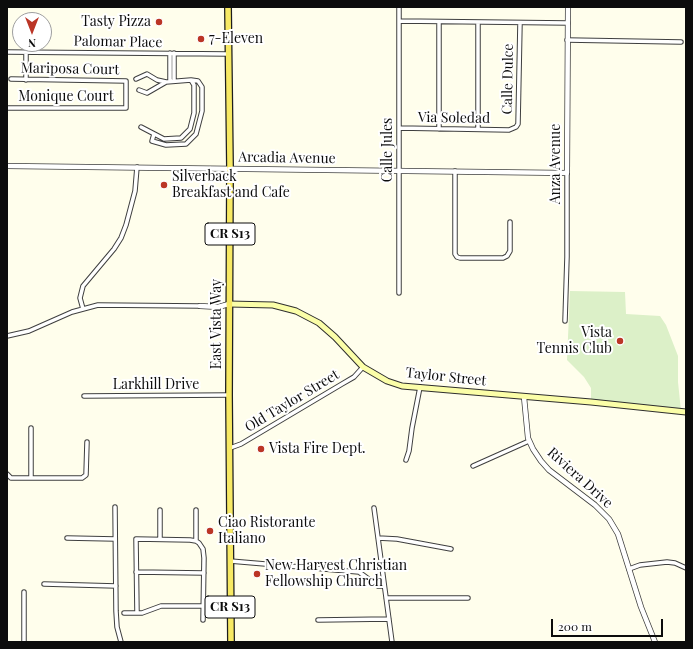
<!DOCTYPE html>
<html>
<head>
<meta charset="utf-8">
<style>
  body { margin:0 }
  #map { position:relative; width:693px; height:649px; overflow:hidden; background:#fffeec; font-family:"Playfair Display",serif }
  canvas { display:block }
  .frame { position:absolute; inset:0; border:8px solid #0c0c0c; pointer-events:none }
  .north { position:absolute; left:12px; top:12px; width:40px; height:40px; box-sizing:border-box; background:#fff; border:1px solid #9e9e9e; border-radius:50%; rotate:180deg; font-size:11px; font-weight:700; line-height:16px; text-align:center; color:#0c0c0c }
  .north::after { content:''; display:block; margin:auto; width:14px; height:18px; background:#bb3526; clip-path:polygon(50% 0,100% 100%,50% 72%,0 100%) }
  .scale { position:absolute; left:551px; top:619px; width:112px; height:18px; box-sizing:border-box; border:2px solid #0c0c0c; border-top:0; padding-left:5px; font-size:12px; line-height:14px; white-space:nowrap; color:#0c0c0c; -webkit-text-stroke:3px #fff; paint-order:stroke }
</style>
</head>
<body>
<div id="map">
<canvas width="693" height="649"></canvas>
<div class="frame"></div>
<div class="north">N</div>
<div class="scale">200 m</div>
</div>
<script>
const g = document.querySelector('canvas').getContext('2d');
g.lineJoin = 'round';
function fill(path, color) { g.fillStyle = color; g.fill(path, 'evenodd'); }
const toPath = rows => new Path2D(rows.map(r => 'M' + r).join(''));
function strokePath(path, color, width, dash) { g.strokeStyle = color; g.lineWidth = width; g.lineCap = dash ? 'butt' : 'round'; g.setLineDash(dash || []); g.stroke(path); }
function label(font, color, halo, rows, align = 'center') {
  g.font = font + ' "Playfair Display",serif'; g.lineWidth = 4; g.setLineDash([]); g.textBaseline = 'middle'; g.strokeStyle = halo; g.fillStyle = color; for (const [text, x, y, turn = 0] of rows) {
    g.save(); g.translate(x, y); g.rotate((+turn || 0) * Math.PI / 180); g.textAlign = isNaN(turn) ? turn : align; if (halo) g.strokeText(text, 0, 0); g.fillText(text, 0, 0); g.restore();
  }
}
fill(toPath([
  [570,291,625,292,626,314,660,316,666,325,678,356,678,382,681,411,591,402,591,388,584,377,567,360]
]), '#dcf0c8');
const minor = toPath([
  [399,7,399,293],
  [399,21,568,23],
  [439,22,439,129],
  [478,22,478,129],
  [567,40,681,42],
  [7,52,228,54],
  [136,79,147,74,157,80,166,82],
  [26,80,26,52],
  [174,80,174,53],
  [170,81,170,53],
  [139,90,147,93,166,82,191,80],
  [7,108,126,108,126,81,11,79],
  [141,127,164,139,181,138,190,129,194,113,194,85,191,80,198,81,202,87,202,111,196,134,186,144,166,145,152,141,154,134],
  [399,128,509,130,516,127,518,124,520,23],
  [455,171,455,254,457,257,460,258,503,258,507,256,510,251,510,222],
  [83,309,80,298,83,286,114,249,121,238,126,225,135,191,137,167],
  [565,321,567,257,567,173],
  [7,336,29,331,72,312,98,305,200,306],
  [84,396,229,395],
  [31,428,31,478],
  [230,448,241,444,342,384,354,377,363,367],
  [406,460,409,451,412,428,420,387],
  [473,466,529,441],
  [7,474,11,478,82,478,86,475,87,442],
  [115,507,116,611,117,627,121,642],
  [374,508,392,642],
  [196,510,196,541],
  [67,538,115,539],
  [378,538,397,539,451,549],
  [160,539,160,510],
  [196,541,199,543,203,549,204,558,203,620],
  [230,561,359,572,378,586,384,586],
  [629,569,640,565,667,562,675,563,686,568],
  [136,572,204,573],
  [44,584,116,586],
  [386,598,468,598],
  [124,613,142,613,161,606,203,606],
  [137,613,136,539,190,540,196,541],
  [318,620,389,619],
  [24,642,24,592]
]);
const tertiary = toPath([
  [7,166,567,173,568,7],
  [200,306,218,307,229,304],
  [524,397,528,438,533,449,541,461,549,470,595,505,609,519,618,534,641,607,655,642]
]);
const secondary = toPath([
  [229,304,273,305,296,311,319,323,335,337,363,367,387,381,402,386,591,402,686,412]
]);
const primary = toPath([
  [228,7,230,168,229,395,231,642]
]);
strokePath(minor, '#3f3f3f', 5.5);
strokePath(tertiary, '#3f3f3f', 6);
strokePath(secondary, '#2e2e2e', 7);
strokePath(primary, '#1d1d1d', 8);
strokePath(minor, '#fff', 3.5);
strokePath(tertiary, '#fff', 4.5);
strokePath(secondary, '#fbfea8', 5);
strokePath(primary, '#f7e964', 5.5);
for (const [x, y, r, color] of [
  [159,22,4,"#bb3526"],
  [201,39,4,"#bb3526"],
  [164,185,4,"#bb3526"],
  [620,341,4,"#bb3526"],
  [261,449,4,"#bb3526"],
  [210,531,4,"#bb3526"],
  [257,574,4,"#bb3526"]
]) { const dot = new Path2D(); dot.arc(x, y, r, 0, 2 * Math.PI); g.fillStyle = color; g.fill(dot); strokePath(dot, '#fff', 1.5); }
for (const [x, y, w] of [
  [230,234,50],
  [230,607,50]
]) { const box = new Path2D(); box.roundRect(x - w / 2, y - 11, w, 22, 3); g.fillStyle = '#fff'; g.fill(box); strokePath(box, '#0c0c0c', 1); }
label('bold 13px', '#0c0c0c', null, [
  ["CR S13",230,234],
  ["CR S13",230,607]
]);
label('14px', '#0c0c0c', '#fff', [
  ["Tasty Pizza",151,22,"right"],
  ["7-Eleven",209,39],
  ["Silverback",172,177],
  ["Breakfast and Cafe",172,193],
  ["Vista",612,333,"right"],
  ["Tennis Club",612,349,"right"],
  ["Vista Fire Dept.",269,449],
  ["Ciao Ristorante",218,523],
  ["Italiano",218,539],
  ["New Harvest Christian",265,566],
  ["Fellowship Church",265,582]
], 'left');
label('14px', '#0c0c0c', '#fff', [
  ["Palomar Place",118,42,1],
  ["Mariposa Court",70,69,1],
  ["Calle Dulce",508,79,-89],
  ["Monique Court",66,97],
  ["Via Soledad",454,118,1],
  ["Calle Jules",388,150,-90],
  ["Arcadia Avenue",287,158,1],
  ["Anza Avenue",556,164,-90],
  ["East Vista Way",217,324,-90],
  ["Taylor Street",446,377,6],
  ["Larkhill Drive",156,385],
  ["Old Taylor Street",292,401,-31],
  ["Riviera Drive",580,478,42]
]);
</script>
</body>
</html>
